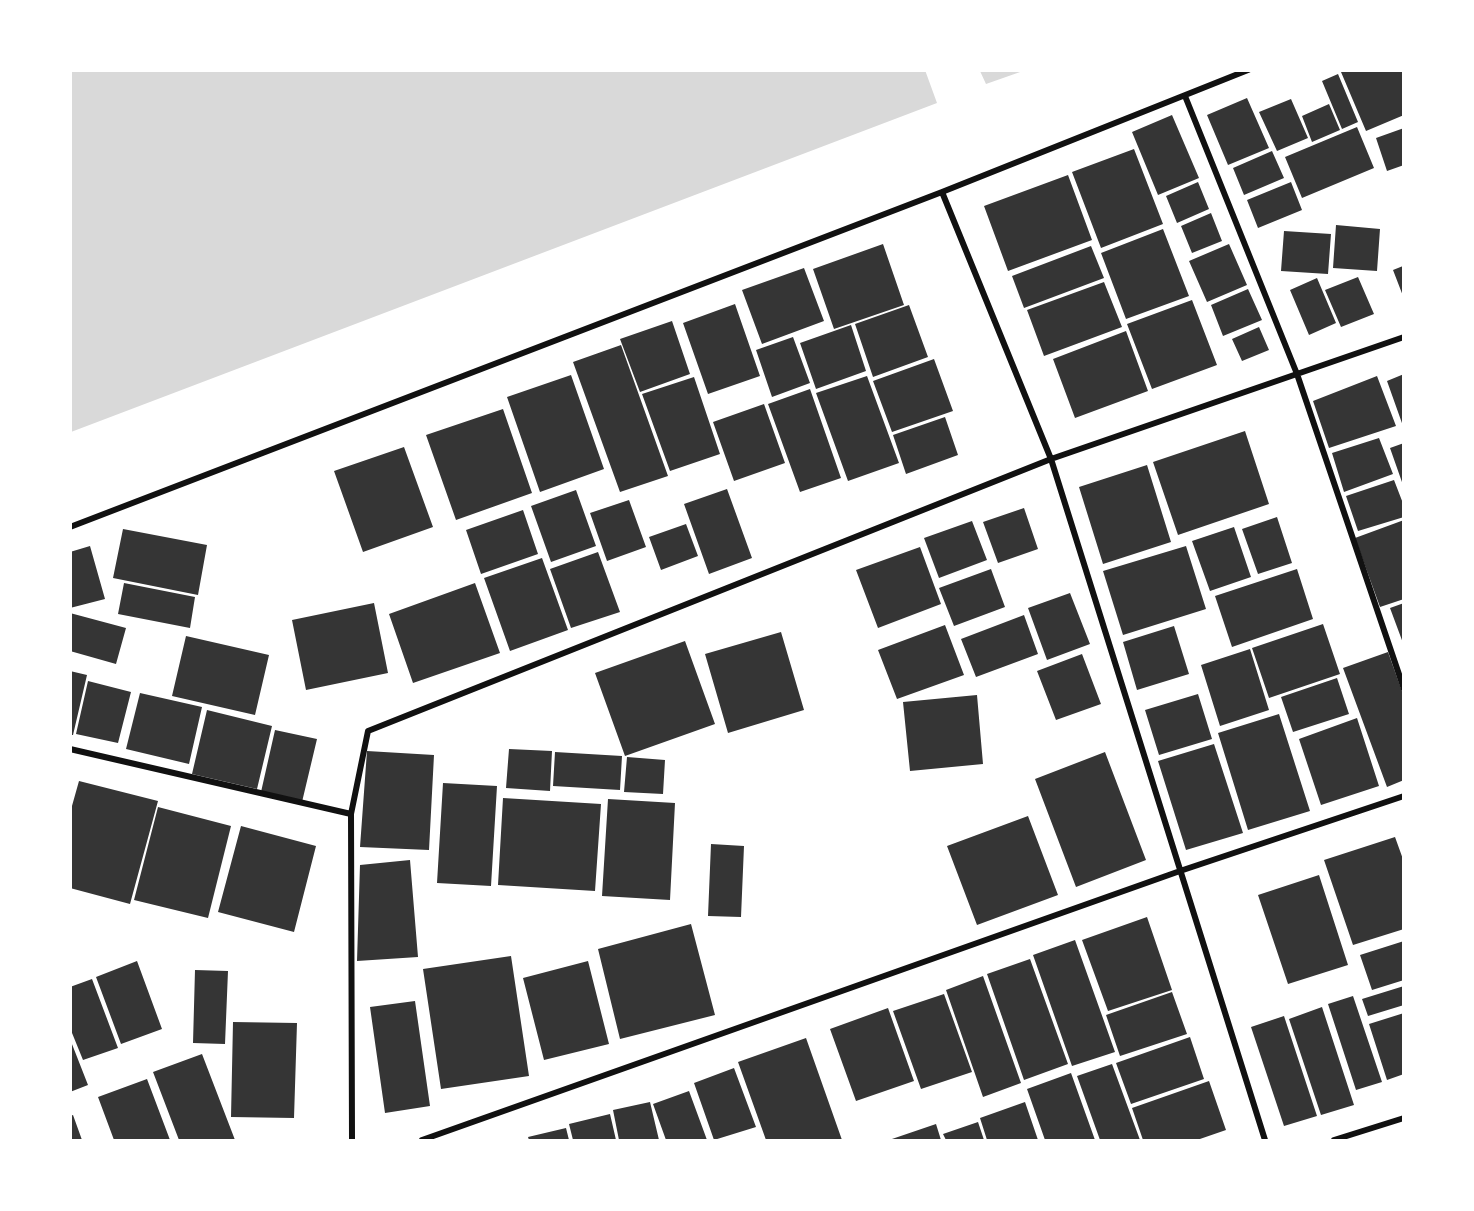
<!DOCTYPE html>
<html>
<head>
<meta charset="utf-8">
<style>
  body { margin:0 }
  #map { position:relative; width:1474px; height:1211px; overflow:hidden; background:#fff; font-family:"PT Sans Narrow",sans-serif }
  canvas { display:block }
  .frame { position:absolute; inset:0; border:72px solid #fff; pointer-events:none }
</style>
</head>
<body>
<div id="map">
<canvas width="1474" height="1211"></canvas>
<div class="frame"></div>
</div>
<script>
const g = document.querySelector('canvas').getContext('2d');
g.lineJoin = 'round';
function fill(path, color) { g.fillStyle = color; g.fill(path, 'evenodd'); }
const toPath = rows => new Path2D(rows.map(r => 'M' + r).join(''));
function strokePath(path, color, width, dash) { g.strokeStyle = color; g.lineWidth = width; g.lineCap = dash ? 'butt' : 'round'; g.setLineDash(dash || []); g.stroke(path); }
fill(toPath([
  [71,70,925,70,937,103,71,432],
  [980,71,1023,71,986,84]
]), '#d9d9d9');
fill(toPath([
  [1346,70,1404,70,1404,115,1366,131,1341,72],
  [1338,74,1358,122,1342,129,1322,81],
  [1247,98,1269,148,1228,165,1207,115],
  [1291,99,1308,138,1277,151,1259,112],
  [1329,104,1340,130,1312,142,1302,116],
  [1172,115,1199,178,1158,195,1132,132],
  [1357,127,1374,168,1302,198,1285,157],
  [1404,128,1404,165,1387,171,1376,138],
  [1134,149,1163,224,1101,248,1072,172],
  [1272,151,1284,178,1244,195,1233,168],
  [1068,175,1092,240,1008,271,984,206],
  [1198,182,1209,209,1177,223,1166,196],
  [1291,182,1302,210,1258,228,1247,200],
  [1211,213,1222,241,1192,253,1181,226],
  [1336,225,1380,229,1377,271,1333,268],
  [1163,229,1189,296,1126,319,1101,253],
  [1284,231,1331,234,1328,274,1281,271],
  [883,244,904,305,834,329,813,269],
  [1229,244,1247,285,1207,302,1189,261],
  [1091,246,1104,278,1024,308,1012,276],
  [1403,266,1403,296,1393,270],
  [804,268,824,321,762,344,742,290],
  [1358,277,1374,314,1341,327,1325,290],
  [1317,278,1336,323,1309,335,1290,290],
  [1104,282,1122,327,1044,356,1027,310],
  [1248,289,1262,320,1223,336,1211,305],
  [1192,300,1217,365,1152,389,1127,324],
  [735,304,760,376,708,394,683,323],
  [909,305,928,357,873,377,855,324],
  [672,321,690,374,640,392,620,339],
  [851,325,866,371,816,389,800,343],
  [1259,327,1269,350,1242,361,1232,339],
  [1126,331,1148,391,1075,418,1053,359],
  [793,337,810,383,772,397,756,350],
  [621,345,668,476,620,492,573,362],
  [934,359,953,411,892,432,873,381],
  [1404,374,1404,426,1403,426,1387,381],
  [571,375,604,469,540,492,507,397],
  [867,376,899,463,848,481,816,393],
  [1377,376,1396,426,1329,448,1313,401],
  [694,377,720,454,670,471,642,394],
  [810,389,841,478,800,492,768,404],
  [764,404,785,463,734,481,713,422],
  [503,409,532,493,456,520,426,435],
  [945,417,958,455,906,474,893,435],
  [1245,431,1269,504,1178,535,1153,462],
  [1379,438,1393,474,1344,492,1332,453],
  [1404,443,1404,485,1403,485,1390,448],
  [404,447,433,527,363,552,334,471],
  [1147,465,1171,542,1103,564,1079,487],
  [1394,480,1404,506,1404,517,1358,531,1346,496],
  [727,489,752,558,709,574,684,504],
  [576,490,596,546,551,562,531,506],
  [629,500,646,547,607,561,590,513],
  [1024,508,1038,549,998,563,983,522],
  [523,510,538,554,481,574,466,530],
  [1277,517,1292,563,1258,574,1242,529],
  [1404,520,1404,599,1380,607,1355,538],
  [972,521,987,560,939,578,924,538],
  [686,524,698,556,661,570,649,537],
  [1234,527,1251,577,1210,591,1192,541],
  [123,529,207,545,198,595,113,578],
  [90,546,105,599,70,608,70,552],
  [1186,546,1206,609,1123,635,1103,571],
  [920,547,941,604,878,628,856,570],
  [598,552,620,612,571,628,550,569],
  [542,558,568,630,510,651,484,578],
  [991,569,1005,607,954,626,939,588],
  [1297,569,1313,619,1232,647,1215,596],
  [124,583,195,597,190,628,118,614],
  [475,583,500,653,413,683,389,614],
  [1070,593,1090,644,1047,660,1028,608],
  [374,603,388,673,306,690,292,620],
  [1404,603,1404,643,1403,643,1390,608],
  [70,613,126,628,116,664,70,651],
  [1024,615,1038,654,976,677,961,639],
  [1323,624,1340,674,1269,698,1252,648],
  [945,625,964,675,897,699,878,650],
  [1174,626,1189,674,1137,690,1123,642],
  [781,632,804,710,728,733,705,654],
  [186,636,269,655,255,715,172,696],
  [685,641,715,724,625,756,595,673],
  [1250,649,1269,710,1220,726,1201,665],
  [1388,652,1404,697,1404,780,1387,787,1343,668],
  [1082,654,1101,704,1056,720,1037,671],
  [70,671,87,675,73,735,70,735],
  [1337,678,1349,714,1293,732,1281,697],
  [88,681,131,692,118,743,76,734],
  [140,693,202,707,189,764,126,749],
  [1198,694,1212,739,1159,755,1145,710],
  [977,695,983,764,910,771,903,702],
  [207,710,272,726,257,789,192,774],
  [1279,714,1310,811,1248,830,1218,733],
  [1357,718,1379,786,1321,805,1299,739],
  [275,730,317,739,302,802,261,792],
  [1214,744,1243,833,1186,850,1158,761],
  [509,749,552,751,550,791,506,788],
  [367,751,434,755,429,850,360,847],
  [555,752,622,756,620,790,553,786],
  [1105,752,1146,860,1076,887,1035,779],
  [627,757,665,760,663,794,624,792],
  [79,781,158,801,130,904,70,888,70,813],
  [443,783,497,786,491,886,437,883],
  [503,798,601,804,595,891,498,885],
  [608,799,675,803,670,900,602,896],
  [158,807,231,826,208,918,134,900],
  [1028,816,1058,895,977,925,947,846],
  [241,826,316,846,294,932,218,912],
  [1395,837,1404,862,1404,929,1353,945,1324,860],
  [711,844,744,846,741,917,708,916],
  [410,860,418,957,357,961,360,865],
  [1319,875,1348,965,1288,984,1258,895],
  [1147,917,1172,990,1108,1011,1082,940],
  [691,924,715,1015,620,1039,598,949],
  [1075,940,1115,1052,1072,1066,1033,955],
  [1404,941,1404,980,1372,990,1360,955],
  [511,956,529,1076,441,1089,423,969],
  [1030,959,1068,1064,1024,1080,987,974],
  [137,961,162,1029,121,1044,96,977],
  [588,961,609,1044,544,1060,523,978],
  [195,970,228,971,225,1044,193,1043],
  [983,976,1021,1083,983,1097,946,990],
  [92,979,118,1048,83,1060,70,1028,70,987],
  [1404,986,1404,1005,1368,1016,1362,999],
  [1172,992,1187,1034,1120,1056,1106,1015],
  [944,994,972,1072,921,1089,893,1011],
  [1353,996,1382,1082,1356,1090,1328,1004],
  [415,1001,430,1106,385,1113,370,1007],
  [1322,1007,1354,1105,1321,1115,1289,1019],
  [888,1008,914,1081,856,1101,830,1029],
  [1404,1013,1404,1074,1387,1080,1369,1024],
  [1284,1016,1317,1116,1284,1126,1251,1027],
  [233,1022,297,1023,294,1118,231,1117],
  [1190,1037,1204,1079,1131,1104,1116,1063],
  [806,1038,842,1140,766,1140,738,1062],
  [70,1039,88,1085,70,1092],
  [202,1054,235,1140,179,1140,153,1072],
  [1112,1064,1140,1140,1100,1140,1077,1076],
  [734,1068,756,1127,714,1140,694,1083],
  [1071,1073,1095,1140,1045,1140,1027,1089],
  [147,1079,170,1140,114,1140,98,1097],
  [1209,1081,1226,1130,1197,1140,1143,1140,1132,1108],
  [689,1091,707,1140,666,1140,653,1104],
  [650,1102,659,1140,619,1140,613,1110],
  [1025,1102,1038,1140,987,1140,980,1118],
  [610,1114,616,1140,573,1140,569,1124],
  [73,1115,82,1140,70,1140,70,1116],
  [978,1122,984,1140,946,1140,943,1134],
  [936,1124,941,1140,889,1140],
  [566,1128,569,1140,529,1140,528,1137]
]), '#353535');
strokePath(toPath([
  [1185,96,1297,374,1404,689],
  [942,192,1051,459,1265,1140],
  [70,527,942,192,1248,70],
  [70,749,351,814,352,1140],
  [351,814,368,731,1051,459,1404,337],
  [422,1140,1180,871,1404,796],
  [1334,1140,1404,1118]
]), '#111', 6);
</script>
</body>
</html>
